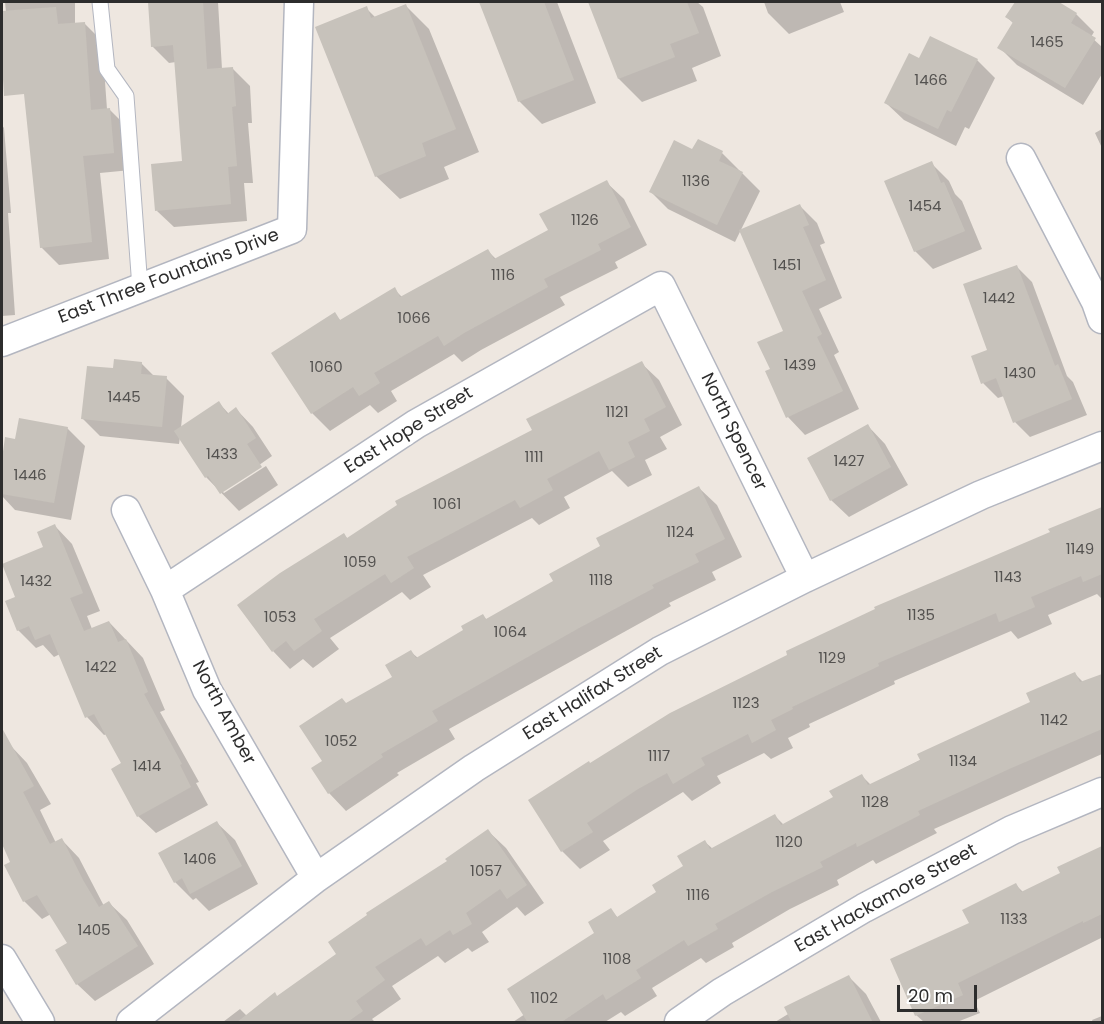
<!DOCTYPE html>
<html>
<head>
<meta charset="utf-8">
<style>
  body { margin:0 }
  #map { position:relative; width:1104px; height:1024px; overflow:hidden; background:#eee7e0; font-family:Poppins,sans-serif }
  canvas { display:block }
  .frame { position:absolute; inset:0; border:3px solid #2d2d2d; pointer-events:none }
  .scale { position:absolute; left:897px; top:985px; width:80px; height:27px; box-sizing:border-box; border:3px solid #2d2d2d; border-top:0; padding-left:8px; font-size:18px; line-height:21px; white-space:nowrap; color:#2d2d2d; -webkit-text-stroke:4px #fff; paint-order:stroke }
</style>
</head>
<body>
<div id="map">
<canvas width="1104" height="1024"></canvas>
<div class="frame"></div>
<div class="scale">20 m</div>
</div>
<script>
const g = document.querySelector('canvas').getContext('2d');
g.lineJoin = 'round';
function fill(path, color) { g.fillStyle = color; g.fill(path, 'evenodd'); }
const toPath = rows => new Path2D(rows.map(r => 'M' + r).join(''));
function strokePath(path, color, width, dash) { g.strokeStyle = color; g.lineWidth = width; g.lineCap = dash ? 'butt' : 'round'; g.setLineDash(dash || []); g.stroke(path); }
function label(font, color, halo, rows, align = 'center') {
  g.font = font + ' Poppins,sans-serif'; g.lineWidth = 6; g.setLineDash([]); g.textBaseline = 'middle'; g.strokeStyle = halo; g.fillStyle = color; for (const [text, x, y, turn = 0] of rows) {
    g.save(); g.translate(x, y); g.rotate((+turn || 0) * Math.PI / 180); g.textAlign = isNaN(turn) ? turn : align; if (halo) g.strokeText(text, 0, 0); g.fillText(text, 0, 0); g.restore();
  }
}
fill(toPath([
  [5,2,75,2,75,24,84,23,102,41,107,109,109,109,127,127,131,170,100,173,109,259,59,265,41,247,21,55,19,56,2,38,2,13,6,12],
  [150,2,218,2,222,69,233,69,250,86,252,123,248,123,253,183,244,183,247,221,174,227,157,211,184,163,176,62,169,63,152,46],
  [480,2,557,2,596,103,542,124,519,101],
  [590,2,697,2,703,7,721,56,692,68,697,81,642,102,619,79],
  [764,2,840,2,844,12,789,34,768,13],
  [1017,2,1056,2,1076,14,1094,32,1091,37,1102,47,1102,74,1083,105,1017,65,999,47,1014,24,1007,17],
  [406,6,429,29,479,152,444,167,449,179,400,199,376,176,366,8,376,18],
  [977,60,995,78,969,129,965,127,956,146,904,120,886,103],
  [2,125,4,128,11,213,8,213,15,315,2,316],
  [1102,129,1102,148,1095,133],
  [698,141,722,153,760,191,735,242,668,209,651,192,693,151],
  [931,163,949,181,955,194,962,201,982,249,933,269,915,251],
  [606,182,624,199,647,245,615,262,618,268,560,297,565,305,481,350,462,362,454,354,391,391,397,401,378,413,370,405,330,431,312,413,273,353,334,314,341,321,394,289,402,297,488,251,497,260,550,231],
  [799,205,817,223,825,243,820,245,842,298,819,309,839,352,834,355,859,409,805,435,788,417,772,369,785,331],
  [1017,267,1032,282,1067,376,1073,382,1087,415,1030,437,1015,422,1004,396,998,398,983,383,989,351],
  [141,363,155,377,166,378,184,396,181,428,219,403,229,414,236,409,253,427,272,456,222,491,224,493,266,466,278,485,239,511,206,477,180,437,179,444,100,436,83,419,114,370],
  [641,363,659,380,682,425,660,437,667,449,645,460,652,475,628,487,612,471,564,497,570,508,539,525,532,518,423,575,431,587,410,600,402,592,330,638,339,649,313,668,303,659,290,669,273,651,344,535,348,539,534,431],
  [868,426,885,444,908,485,849,517,831,500],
  [67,428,85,446,71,520,15,510,2,496,2,467,7,439,16,441],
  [699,488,717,505,742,557,712,572,716,580,669,603,671,606,449,729,455,739,397,773,399,775,346,811,329,793,324,761,347,704,394,678,411,652,418,658,465,630,483,616,487,620,555,582,602,547],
  [1101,510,1102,511,1102,599,1097,594,1048,615,1052,624,1018,639,1011,631,894,681,895,684,809,724,810,727,788,738,793,748,771,759,764,753,717,776,721,783,692,801,683,792,603,841,610,850,580,869,562,851,530,800,590,765],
  [55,526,72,544,100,611,87,616,92,629,109,622,143,658,165,710,160,712,199,782,196,783,208,805,156,833,138,816,123,763,107,734,104,735,87,717,60,654,54,657,43,645,36,648,18,630,17,598],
  [1075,674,1083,682,1102,675,1102,754,934,829,937,833,876,864,873,860,837,880,839,885,790,909,732,943,734,947,706,963,701,958,652,988,657,996,625,1016,621,1012,605,1022,513,1022,525,1014,596,934,611,910,618,918,658,893,685,867,705,842,713,849,775,816,784,825,835,798,862,776,871,785,1032,703],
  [2,737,7,747,10,745,27,763,51,804,40,810,56,843,62,840,79,858,104,906,109,903,127,920,154,964,95,1001,77,984,69,943,51,914,42,919,24,901,12,862,2,841],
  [217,823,235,840,258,884,209,911,196,898,193,900,175,882],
  [488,831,506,848,544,903,525,916,517,907,482,932,489,942,472,952,468,948,445,963,438,956,392,986,401,999,372,1019,375,1022,223,1022,240,1009,247,1016,278,997,338,954],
  [1102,848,1102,939,1101,938,974,1001,980,1013,957,1022,924,1022,916,1015,971,924,1016,885,1024,893,1062,874,1059,868],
  [849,977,866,994,881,1022,775,1022],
  [1102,1016,1102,1022,1093,1022,1092,1020]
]), '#0003');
fill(toPath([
  [148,2,203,2,207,69,233,67,236,106,232,107,237,166,228,167,231,204,155,211,151,164,182,161,173,45,151,47],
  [479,2,544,2,574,80,518,102],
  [588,2,687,2,699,33,670,44,675,57,618,79],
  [1015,2,1059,2,1077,13,1071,23,1096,38,1065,88,997,48,1013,22,1005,17],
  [406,4,456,129,422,143,426,156,375,177,315,27,367,6,371,18],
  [56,7,58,24,85,22,91,110,110,108,114,153,83,156,92,242,40,248,24,94,4,96,2,62,2,11],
  [930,36,978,59,951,112,947,110,938,129,884,103,909,53,919,58],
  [698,139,723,151,719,161,743,172,717,225,649,192,674,140,692,149],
  [932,161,941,183,944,182,965,231,914,252,884,181],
  [607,180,631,227,598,244,601,250,544,279,548,287,464,333,444,346,438,336,374,373,380,383,359,396,353,387,311,414,271,353,335,312,340,320,395,287,400,297,488,249,494,259,548,230,539,214],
  [800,204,809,225,803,227,826,280,802,291,822,334,817,337,843,391,786,418,765,371,770,369,757,342,783,331,739,230],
  [1017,265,1055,366,1058,364,1072,399,1013,423,996,378,981,384,971,356,987,350,963,284],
  [114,359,142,362,141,374,167,376,162,427,81,419,87,366,113,368],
  [642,361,666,407,644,419,650,431,628,442,635,457,609,470,599,451,547,479,553,490,520,508,515,500,407,557,414,568,391,583,385,574,314,619,322,631,294,651,286,641,272,652,237,605,280,573,344,533,347,538,397,505,395,501,532,430,526,419],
  [219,401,227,414,236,407,256,438,247,444,262,467,220,494,208,476,205,478,174,431],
  [19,418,68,427,54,503,2,494,2,459,5,437,15,439],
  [868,424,891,467,830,501,807,458],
  [699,486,725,539,695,554,699,562,652,585,654,588,579,628,432,711,438,721,381,754,383,757,328,794,311,768,322,761,299,726,342,698,346,703,392,677,385,665,411,650,416,658,463,630,461,626,483,614,486,619,553,581,549,574,600,546,596,538],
  [1102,507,1102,574,1083,582,1081,576,1031,597,1035,607,999,622,996,613,878,663,879,666,792,707,793,709,771,720,776,730,752,743,748,734,701,758,705,765,673,784,667,773,638,789,587,823,593,832,561,852,528,800,589,761,590,763,670,713,787,655,786,651,875,609,874,607,1050,532,1048,529],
  [55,524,83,593,70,598,84,631,109,621,118,642,126,639,148,692,144,694,182,764,180,765,191,787,137,817,111,769,121,763,94,714,85,718,50,634,35,640,29,626,17,631,5,601,15,597,2,564,43,547,37,532],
  [1075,672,1080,682,1102,674,1102,729,1009,769,918,811,920,815,857,847,856,843,820,862,823,867,772,892,715,924,718,929,688,946,684,940,636,970,641,978,606,1000,603,994,560,1023,528,1023,507,989,594,933,588,922,611,908,617,917,656,892,652,885,683,866,677,856,705,840,710,849,775,814,781,825,833,797,829,791,862,774,868,785,920,760,917,754,1030,702,1026,693],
  [2,728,34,786,23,792,50,844,62,838,83,880,99,907,109,901,138,946,76,985,55,950,67,943,37,895,23,902,4,865,10,862,2,844],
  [217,821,242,866,190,894,182,878,174,883,158,853],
  [488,829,527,885,507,899,500,889,466,913,472,924,453,935,450,930,426,946,421,938,375,967,385,980,356,1001,363,1011,346,1023,236,1023,275,992,277,996,336,954,328,942,367,915,366,913,447,861,445,859],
  [1102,846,1102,914,1083,923,1083,921,958,983,963,995,915,1016,890,959,969,923,962,910,1016,883,1021,892,1060,873,1057,867],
  [849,975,873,1023,792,1023,784,1007]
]), '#c7c2bb');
const lane = toPath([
  [100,2,107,69,126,96,140,288]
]);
const street = toPath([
  [1021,158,1096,302,1102,319],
  [2,342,292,229,299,2],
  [126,510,165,590,207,690,316,878],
  [165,590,416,424,661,286,805,578],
  [2,959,40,1022],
  [131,1022,316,878,474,768,660,651,805,578,981,495,1102,446],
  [679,1022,722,992,864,908,1012,830,1102,792]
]);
strokePath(lane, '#b3b6c0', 17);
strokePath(street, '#b3b6c0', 31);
strokePath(lane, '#fff', 15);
strokePath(street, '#fff', 28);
label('15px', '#545250', null, [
  ["1465",1047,43],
  ["1466",931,81],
  ["1136",696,182],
  ["1454",925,207],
  ["1126",585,221],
  ["1451",787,266],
  ["1116",503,276],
  ["1442",999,299],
  ["1066",414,319],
  ["1439",800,366],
  ["1060",326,368],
  ["1430",1020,374],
  ["1445",124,398],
  ["1121",617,413],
  ["1433",222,455],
  ["1111",534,458],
  ["1427",849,462],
  ["1446",30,476],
  ["1061",447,505],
  ["1124",680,533],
  ["1149",1080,550],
  ["1059",360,563],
  ["1143",1008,578],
  ["1118",601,581],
  ["1432",36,582],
  ["1135",921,616],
  ["1053",280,618],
  ["1064",510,633],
  ["1129",832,659],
  ["1422",101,668],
  ["1123",746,704],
  ["1142",1054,721],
  ["1052",341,742],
  ["1117",659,757],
  ["1134",963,762],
  ["1414",147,767],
  ["1128",875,803],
  ["1120",789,843],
  ["1406",200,860],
  ["1057",486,872],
  ["1116",698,896],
  ["1133",1014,920],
  ["1405",94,931],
  ["1108",617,960],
  ["1102",544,999]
]);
label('18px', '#2d2d2d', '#fff', [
  ["East Three Fountains Drive",169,277,-21],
  ["East Hope Street",409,431,-32],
  ["North Spencer",733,432,64],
  ["East Halifax Street",593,694,-32],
  ["North Amber",223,713,62],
  ["East Hackamore Street",886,899,-29]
]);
</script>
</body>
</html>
